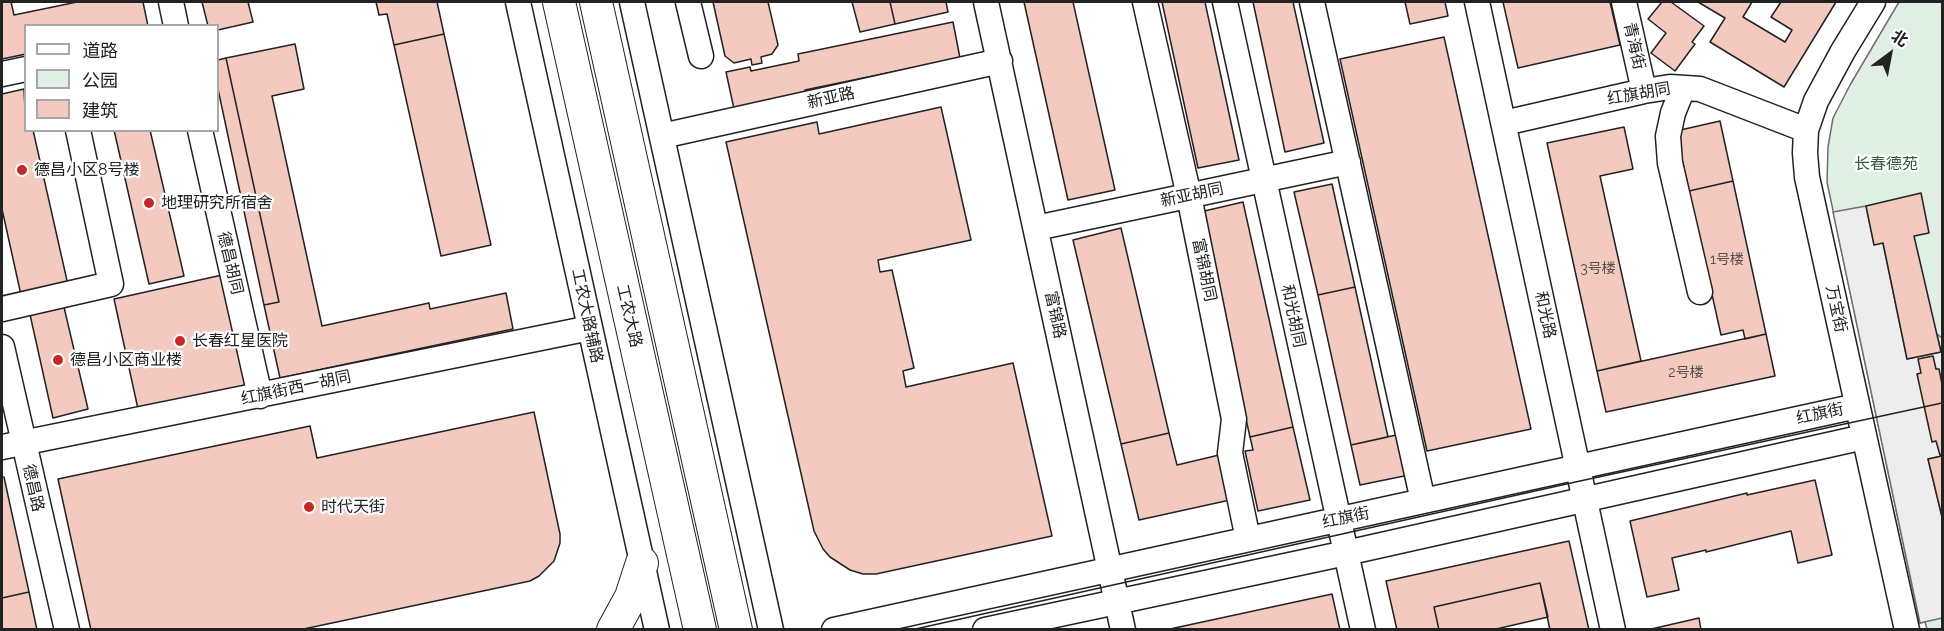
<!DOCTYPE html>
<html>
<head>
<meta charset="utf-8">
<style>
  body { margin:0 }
  #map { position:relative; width:1944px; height:631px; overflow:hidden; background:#fff; font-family:Raleway,"Noto Sans SC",sans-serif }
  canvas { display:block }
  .frame { position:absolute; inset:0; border:3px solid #222; pointer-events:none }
  .legend { position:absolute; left:24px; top:24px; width:195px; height:108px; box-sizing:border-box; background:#fff; border:2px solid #a7a7a7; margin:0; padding:8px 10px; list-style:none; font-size:18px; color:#222 }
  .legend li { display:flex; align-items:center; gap:12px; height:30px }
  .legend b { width:30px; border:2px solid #a7a7a7 }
  .north { position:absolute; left:1860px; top:24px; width:60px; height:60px; -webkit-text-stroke:4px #fff; paint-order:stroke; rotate:32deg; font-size:16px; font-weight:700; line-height:24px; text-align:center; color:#222 }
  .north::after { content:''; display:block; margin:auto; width:21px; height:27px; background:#222; clip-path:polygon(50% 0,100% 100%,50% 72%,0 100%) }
</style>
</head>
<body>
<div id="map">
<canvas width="1944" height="631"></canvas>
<div class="frame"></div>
<ul class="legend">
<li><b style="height:8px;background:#fff"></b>道路</li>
<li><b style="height:16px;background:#e0efe3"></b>公园</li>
<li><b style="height:16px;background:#f3c9c0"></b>建筑</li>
</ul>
<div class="north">北</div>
</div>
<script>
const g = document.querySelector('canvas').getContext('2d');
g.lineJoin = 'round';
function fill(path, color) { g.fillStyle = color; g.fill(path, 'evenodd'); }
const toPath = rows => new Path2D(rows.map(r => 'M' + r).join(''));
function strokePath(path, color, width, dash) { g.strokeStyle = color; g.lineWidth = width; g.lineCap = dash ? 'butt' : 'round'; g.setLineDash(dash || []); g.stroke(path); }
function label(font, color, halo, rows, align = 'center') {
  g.font = font + ' Raleway,"Noto Sans SC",sans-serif'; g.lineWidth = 4.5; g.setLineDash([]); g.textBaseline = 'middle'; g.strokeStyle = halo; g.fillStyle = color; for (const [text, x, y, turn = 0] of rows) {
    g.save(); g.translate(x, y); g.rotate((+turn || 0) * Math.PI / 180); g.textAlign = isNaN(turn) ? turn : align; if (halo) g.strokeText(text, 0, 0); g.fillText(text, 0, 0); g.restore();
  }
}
const green = toPath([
  [1899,2,1942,2,1942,629,1927,629,1925,622,1920,623,1827,182,1828,147,1833,118,1850,85,1899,2]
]);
fill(green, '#e0efe3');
strokePath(green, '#6f6f6f', 1.5);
const parking = toPath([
  [1866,206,1874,244,1883,243,1907,359,1941,352,1937,334,1942,338,1942,456,1928,459,1942,517,1942,618,1920,623,1833,212,1866,206]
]);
fill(parking, '#ededed');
strokePath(parking, '#6f6f6f', 1.5);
const building = toPath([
  [2,2,11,2,14,15,77,2,143,2,148,26,26,26,26,54,2,59,2,2],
  [202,2,248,2,253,22,218,30,218,26,208,26,202,2],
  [376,2,437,2,444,34,394,45,387,14,379,15,376,2],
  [713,2,768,2,778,45,772,54,761,57,762,63,752,65,751,59,734,63,725,56,713,2],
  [852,2,890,2,895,24,860,32,852,2],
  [890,2,946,2,948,12,895,24,890,2],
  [1024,2,1073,2,1115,190,1068,200,1024,2],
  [1162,2,1205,2,1239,160,1198,168,1162,2],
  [1253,2,1293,2,1324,143,1285,152,1253,2],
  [1405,2,1445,2,1448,16,1410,24,1405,2],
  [1503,2,1610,2,1620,45,1518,68,1503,2],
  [1662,2,1671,2,1704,26,1692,42,1695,44,1675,71,1651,53,1666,33,1648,19,1662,2],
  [1698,2,1752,2,1743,17,1785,42,1792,30,1771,17,1781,2,1836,2,1784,87,1710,42,1725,18,1698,2],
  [953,22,960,58,805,90,806,94,734,109,726,72,750,67,751,71,799,61,798,54,953,22],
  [444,34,491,245,441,256,394,45,444,34],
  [1444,37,1531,429,1427,451,1340,59,1444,37],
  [295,44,304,89,272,96,322,326,429,303,430,309,506,293,513,329,280,378,264,305,279,302,226,58,295,44],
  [226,58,279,302,264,305,218,89,218,60,226,58],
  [24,89,26,130,33,130,68,285,21,295,2,209,2,94,24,89],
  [941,107,971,240,878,260,880,272,892,270,914,368,903,371,906,387,1013,363,1052,536,876,574,863,574,850,570,830,557,823,549,814,531,726,142,817,122,819,134,941,107],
  [1720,121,1733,181,1689,191,1676,131,1720,121],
  [1624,127,1633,169,1600,176,1641,361,1597,371,1547,143,1624,127],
  [114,130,150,130,184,276,149,284,114,130],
  [1733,181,1766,334,1745,339,1743,330,1721,335,1689,191,1733,181],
  [1332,184,1355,287,1318,295,1294,192,1332,184],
  [1921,193,1929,233,1914,236,1941,352,1907,359,1883,243,1874,245,1866,206,1921,193],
  [1243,202,1293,427,1250,437,1200,212,1243,202],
  [1121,228,1169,433,1121,444,1073,240,1121,228],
  [222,275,247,385,138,409,114,299,222,275],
  [1355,287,1388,437,1351,445,1318,295,1355,287],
  [63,303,88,409,53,418,29,310,63,303],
  [1766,334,1775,376,1606,412,1597,371,1766,334],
  [1933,356,1936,369,1939,369,1942,384,1942,454,1940,455,1936,441,1932,442,1917,374,1921,373,1918,359,1933,356],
  [534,412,560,534,560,543,554,561,539,576,530,581,299,630,91,630,58,479,310,426,317,458,534,412],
  [1293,427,1310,500,1258,511,1245,451,1253,450,1250,437,1293,427],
  [1169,433,1177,465,1219,455,1230,500,1139,520,1121,444,1169,433],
  [1405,433,1414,474,1360,485,1351,445,1405,433],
  [1942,456,1942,517,1928,459,1942,456],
  [2,477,4,477,29,592,2,598,2,477],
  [1815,480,1832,555,1798,563,1791,531,1706,552,1706,550,1672,558,1679,590,1647,597,1630,521,1747,493,1747,495,1815,480],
  [1569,541,1589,630,1550,630,1540,583,1434,607,1439,630,1397,630,1386,581,1569,541],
  [1540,583,1548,617,1492,630,1439,630,1434,607,1540,583],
  [29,592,37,630,2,630,2,598,29,592],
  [1332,594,1340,630,1168,630,1170,629,1332,594],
  [1699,618,1701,630,1647,630,1699,618]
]);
fill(building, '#f3c9c0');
strokePath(building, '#222', 1.5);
const minor = toPath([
  [171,2,176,26],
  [518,2,657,630],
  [632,2,771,630],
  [688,2,701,56],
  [986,2,1123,630],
  [1145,2,1189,196,1234,419,1230,453,1248,539],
  [1225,2,1363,630],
  [1312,2,1423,501],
  [1477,2,1613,630],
  [1624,2,1644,91],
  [1873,2,1843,51,1816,101,1806,130,1805,153,1807,177,1907,630],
  [2,74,26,69],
  [1683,88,1673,113,1668,136,1670,163,1700,292],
  [1504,123,1644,91,1670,87,1700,89,1806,130],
  [200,130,260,396],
  [662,136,1000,61],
  [1036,228,1348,162],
  [2,309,111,284,78,130],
  [2,347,67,630],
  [2,447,590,328],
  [834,630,1857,406],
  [985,630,1346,553,1864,437]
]);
const major = toPath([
  [559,2,700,630],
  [596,2,736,630],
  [613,630,631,597,642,563]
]);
strokePath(minor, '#222', 27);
strokePath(major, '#222', 34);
strokePath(minor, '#fff', 24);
strokePath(major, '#fff', 32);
strokePath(toPath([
  [911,630,1580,481,1942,403]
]), '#222', 1.5);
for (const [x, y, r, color] of [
  [22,170,6,"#c62828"],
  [149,203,6,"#c62828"],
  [180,341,6,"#c62828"],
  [58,360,6,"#c62828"],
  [309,507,6,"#c62828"]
]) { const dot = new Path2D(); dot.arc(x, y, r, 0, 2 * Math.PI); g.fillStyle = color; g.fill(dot); strokePath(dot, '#fff', 2); }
label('14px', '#564c4a', null, [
  ["1号楼",1727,260],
  ["3号楼",1598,269],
  ["2号楼",1686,373]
]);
label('16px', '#222', '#fff', [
  ["青海街",1634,46,77],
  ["红旗胡同",1639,94,-10],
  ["新亚路",831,98,-13],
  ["新亚胡同",1192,195,-12],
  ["德昌胡同",230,263,77],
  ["富锦胡同",1204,270,78],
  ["万宝街",1836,309,78],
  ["富锦路",1055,315,78],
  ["和光路",1545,315,78],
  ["工农大路辅路",587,316,78],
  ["工农大路",629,316,77],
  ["和光胡同",1293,316,78],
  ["红旗街西一胡同",296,388,-12],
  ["红旗街",1820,414,-12],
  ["德昌路",33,488,77],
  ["红旗街",1346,518,-12]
]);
label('16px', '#2f5e38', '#fff', [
  ["长春德苑",1886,164]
]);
label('16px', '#222', '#fff', [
  ["德昌小区8号楼",34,170],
  ["地理研究所宿舍",161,203],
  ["长春红星医院",192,341],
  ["德昌小区商业楼",70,360],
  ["时代天街",321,507]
], 'left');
</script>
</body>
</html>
